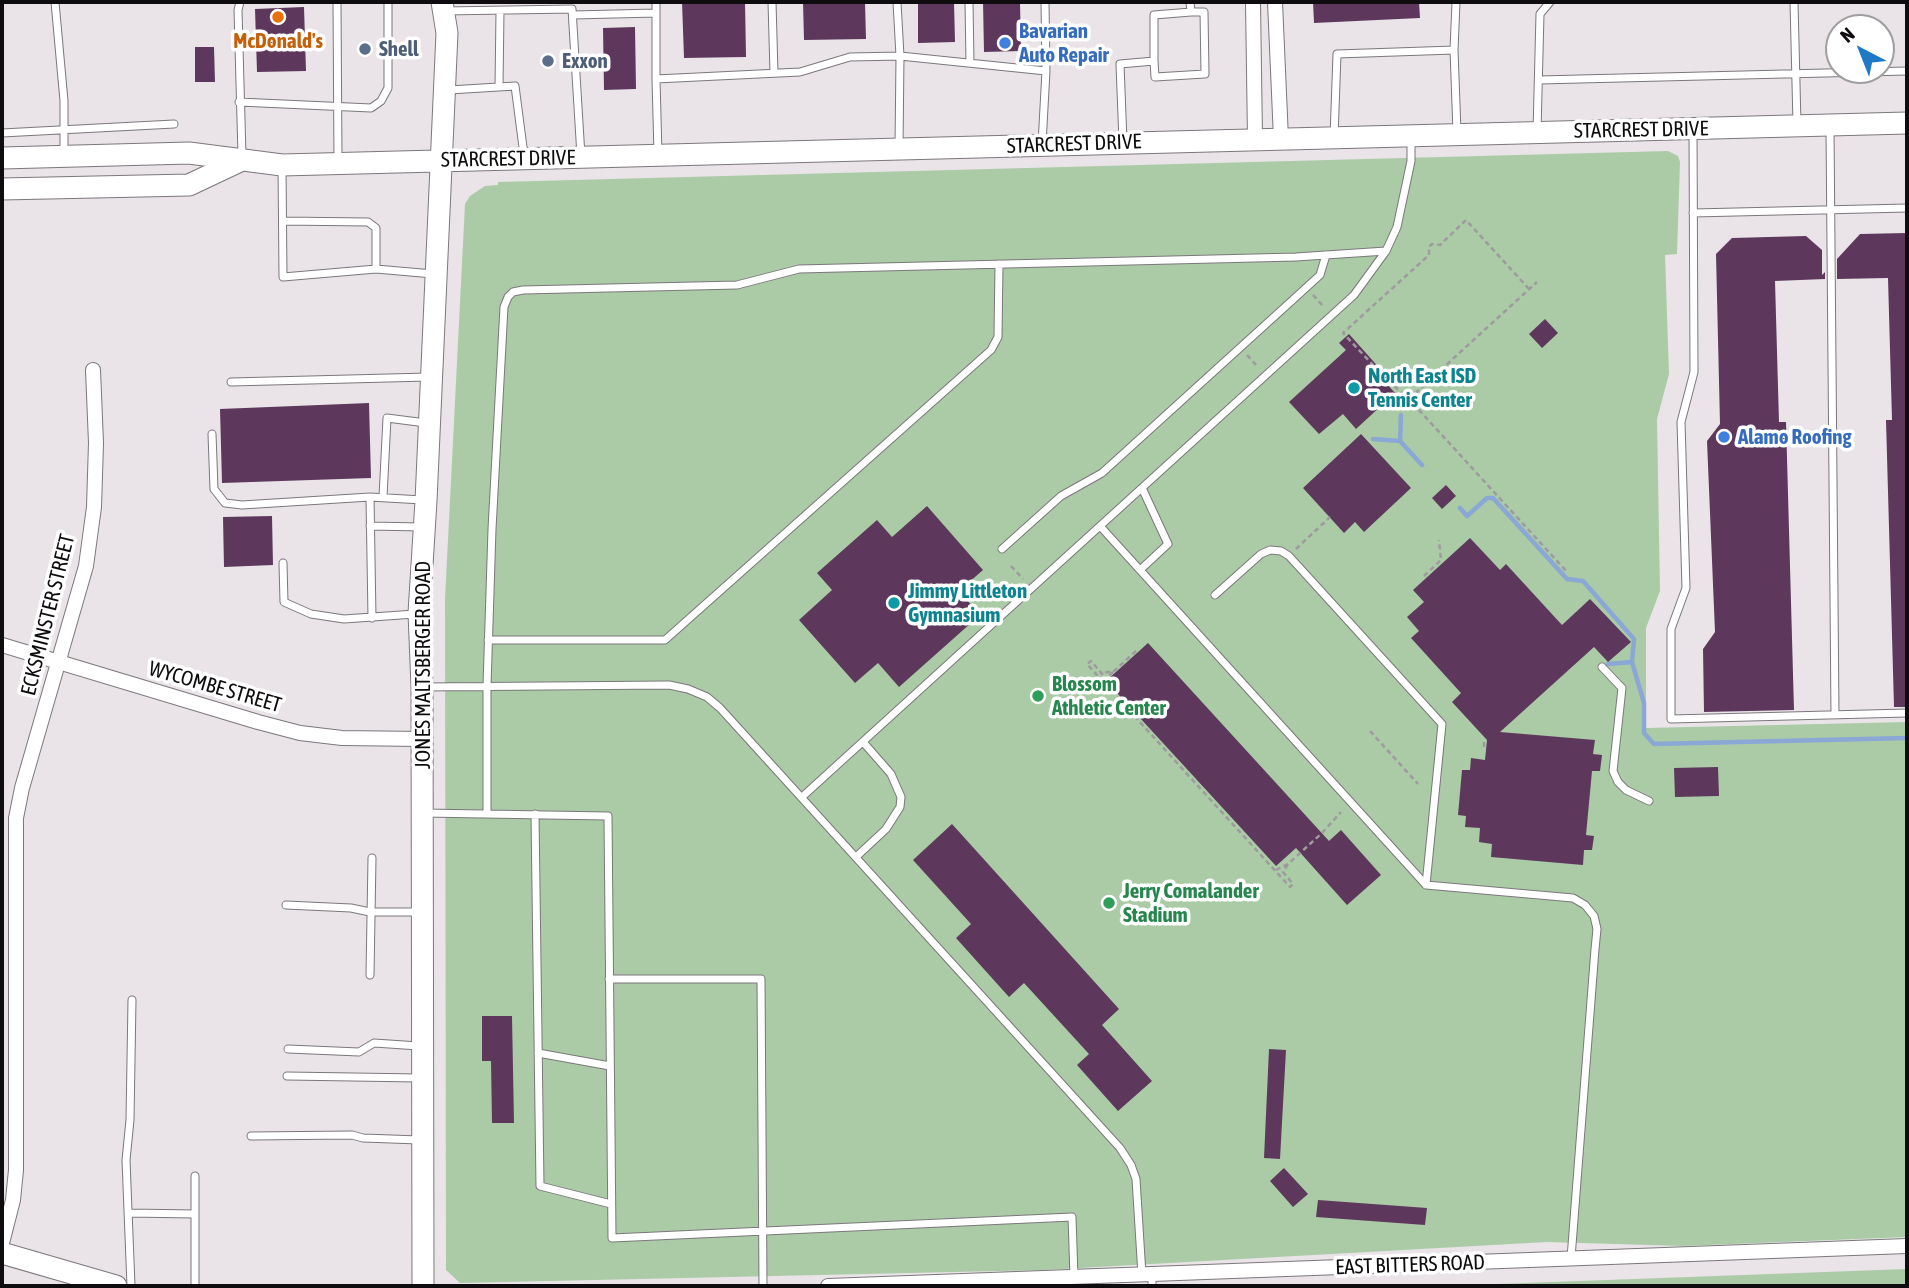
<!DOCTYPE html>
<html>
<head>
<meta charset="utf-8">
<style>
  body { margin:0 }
  #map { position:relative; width:1909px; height:1288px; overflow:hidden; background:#eae4e9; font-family:"Asap Condensed",sans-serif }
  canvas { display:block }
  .frame { position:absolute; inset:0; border:4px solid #0e0c0e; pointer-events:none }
  .north { position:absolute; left:1825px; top:14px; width:70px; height:70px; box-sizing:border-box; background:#fff; border:2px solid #9f9e9f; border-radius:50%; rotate:318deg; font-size:19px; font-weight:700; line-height:28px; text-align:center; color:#0e0c0e }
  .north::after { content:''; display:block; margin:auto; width:24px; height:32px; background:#1e79c6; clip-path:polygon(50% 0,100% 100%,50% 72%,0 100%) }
</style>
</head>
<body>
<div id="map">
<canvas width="1909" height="1288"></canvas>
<div class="frame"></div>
<div class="north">N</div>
</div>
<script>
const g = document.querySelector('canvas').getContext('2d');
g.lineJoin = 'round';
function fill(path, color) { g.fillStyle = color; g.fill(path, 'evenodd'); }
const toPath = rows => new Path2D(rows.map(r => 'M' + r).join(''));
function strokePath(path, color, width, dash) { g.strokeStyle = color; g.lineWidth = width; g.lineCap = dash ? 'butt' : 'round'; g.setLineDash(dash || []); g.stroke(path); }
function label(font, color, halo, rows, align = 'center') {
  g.font = font + ' "Asap Condensed",sans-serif'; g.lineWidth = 7; g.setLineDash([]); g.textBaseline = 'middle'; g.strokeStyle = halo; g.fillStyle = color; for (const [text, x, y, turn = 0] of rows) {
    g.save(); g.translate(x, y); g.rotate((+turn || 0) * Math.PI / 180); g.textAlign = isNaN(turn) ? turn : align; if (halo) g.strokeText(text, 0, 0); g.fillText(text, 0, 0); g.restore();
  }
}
fill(toPath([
  [1668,151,1678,156,1680,162,1677,254,1665,255,1669,374,1657,419,1660,591,1646,628,1646,728,1907,722,1907,1237,1683,1246,1547,1242,1044,1270,460,1283,446,1270,445,599,465,204,470,196,485,186,498,185,498,182],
  [1907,1269,1907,1286,1442,1286]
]), '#aacba6');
strokePath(toPath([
  [1373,439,1400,441,1422,465],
  [1400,441,1401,415],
  [1460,508,1467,516,1487,498,1493,498,1567,579,1583,581,1634,639,1632,662,1644,703,1644,733,1654,744,1907,738],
  [1608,664,1632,662]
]), '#8ba7d6', 4.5);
fill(toPath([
  [682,2,745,2,746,57,684,58],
  [803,2,865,2,866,39,804,40],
  [918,2,954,2,955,42,918,43],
  [983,2,1020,2,1021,51,984,52],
  [1313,2,1419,2,1420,18,1314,23],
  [304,7,306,71,257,72,255,9],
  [635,27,636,89,604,90,603,28],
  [195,47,214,47,215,82,195,82],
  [1907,233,1907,707,1894,707,1886,420,1892,420,1888,278,1837,279,1837,259,1860,234],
  [1806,236,1822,250,1822,275,1825,272,1825,279,1775,281,1779,422,1786,422,1794,710,1704,712,1703,649,1715,632,1707,441,1720,424,1716,254,1732,238],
  [1545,319,1558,333,1542,348,1529,334],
  [1349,334,1390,380,1386,383,1395,393,1356,429,1343,414,1319,434,1289,402,1346,350,1339,343],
  [369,403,371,478,222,483,220,409],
  [1361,434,1411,488,1364,532,1355,522,1344,533,1303,488],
  [1446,485,1456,496,1442,509,1432,498],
  [927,506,983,570,959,591,980,615,899,687,878,663,855,683,799,620,832,590,817,573,877,520,892,537],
  [272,516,273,565,224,567,223,517],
  [1470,538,1500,570,1506,564,1562,625,1590,599,1631,642,1608,662,1594,647,1500,732,1595,740,1593,754,1602,755,1600,771,1592,771,1586,835,1594,836,1592,850,1584,850,1583,865,1491,857,1492,844,1479,842,1480,828,1465,827,1466,816,1458,815,1462,770,1470,770,1471,758,1485,760,1487,740,1452,702,1461,693,1411,638,1419,631,1407,617,1424,602,1413,590],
  [1148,643,1329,841,1341,830,1381,875,1347,905,1296,848,1276,866,1106,681],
  [1718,767,1719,796,1675,797,1674,768],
  [952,824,1119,1009,1102,1025,1152,1081,1118,1111,1077,1065,1089,1054,1024,983,1009,997,956,938,971,924,913,860],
  [482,1016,512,1016,514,1123,492,1123,491,1061,482,1061],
  [1269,1049,1286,1050,1280,1159,1264,1158],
  [1284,1168,1308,1194,1293,1207,1270,1181],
  [1318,1200,1427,1208,1425,1225,1316,1217]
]), '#5d385c');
const lane = toPath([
  [55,2,64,101,64,156],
  [240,2,238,10,242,156],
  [337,2,338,162],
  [656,2,656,79],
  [772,2,774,73],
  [969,2,970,63],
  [1045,2,1046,71],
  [1794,2,1797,124],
  [444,11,572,9,581,156],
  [573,15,656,13],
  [1454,50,1456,2],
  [1154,61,1154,15,1191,12],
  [1539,80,1907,71],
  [499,87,500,11],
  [449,90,515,86,524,155],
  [239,102,371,108,381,101,388,88,388,2],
  [1830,129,1835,715],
  [1693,130,1694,372,1681,422,1686,588,1671,629,1671,719,1907,713],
  [1537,132,1540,14,1550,2],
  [2,133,174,124],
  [1334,137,1337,54,1454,50,1457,132],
  [1123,142,1120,64,1154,61,1155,77,1205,74,1204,12,1191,12,1190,2],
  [899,148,900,56,1046,71,1042,144],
  [658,154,656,79,800,72,850,57,900,56,897,2],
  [282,166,283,277,376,269,433,274],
  [1693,213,1907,208],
  [283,221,368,222,376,228,376,269],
  [231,382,428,377],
  [212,434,214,489,225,503,242,505,370,497,372,618],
  [370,497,422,500],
  [383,497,387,418,426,423],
  [370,526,422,527],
  [1100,526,1426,885,1573,898,1585,905,1594,916,1597,929,1595,949,1571,1258],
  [1002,549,1061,496,1102,473,1297,296,1320,275,1326,255],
  [283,563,284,602,311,614,344,619,415,614],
  [1140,570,1168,544,1142,488],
  [1215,595,1261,554,1270,550,1281,551,1289,556,1442,724,1426,885],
  [488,640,665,640,991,350,998,337,999,264],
  [1602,667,1622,688,1613,771,1618,782,1626,790,1649,801],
  [423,687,669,685,688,689,707,697,720,708,1120,1148,1131,1165,1136,1179,1142,1275],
  [802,797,1354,295,1386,251,1397,227,1411,161,1411,140],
  [423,813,608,816,612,1238,1072,1217,1074,1277],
  [487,814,487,686,492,529,504,307,508,297,513,292,523,290,737,285,799,269,1296,257,1386,251],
  [535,814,540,1186,611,1204],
  [856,857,886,829,900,807,901,797,891,774,863,742],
  [286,905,351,908,370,912,418,912],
  [370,975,372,858],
  [609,979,761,979,763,1286],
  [288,1049,359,1052,374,1043,419,1046],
  [538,1053,610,1066],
  [287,1076,419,1078],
  [251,1136,352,1135,363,1138,419,1140],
  [129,1213,195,1214],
  [1152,1274,1152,1286],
  [131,1286,126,1160,130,1120,132,1000],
  [195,1286,195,1176]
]);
const street = toPath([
  [1253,2,1255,139],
  [1275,2,1281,139],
  [2,645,258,722,300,733,342,738,422,739],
  [2,1243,13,1200,16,1170,16,818,22,788,86,566,94,507,96,443,93,370],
  [828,1286,1907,1246]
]);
const secondary = toPath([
  [2,158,189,153,282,165,1907,123],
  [2,189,189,185,242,160],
  [2,1253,116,1286],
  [423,1286,422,687,419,613,426,501,447,33,442,2]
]);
strokePath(lane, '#7c777c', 9);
strokePath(street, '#7c777c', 16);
strokePath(secondary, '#7c777c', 23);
strokePath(toPath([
  [1529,289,1466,220,1440,245,1432,244,1429,247,1429,255,1343,333,1388,381,1409,399,1568,573],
  [1313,295,1323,306],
  [1247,355,1257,366],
  [1409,399,1537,282],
  [1296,549,1330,517],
  [1011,566,1023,579],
  [1424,576,1441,560,1439,540],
  [1136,651,1113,672,1107,672,1103,675,1091,661,1087,664,1290,887,1293,884,1283,872,1288,864],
  [1103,681,1113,672],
  [1370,731,1418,784],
  [1484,747,1484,739],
  [1276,870,1288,864,1322,833,1341,812]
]), '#9e9a9e', 2.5, [5, 3.5]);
strokePath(lane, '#fff', 7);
strokePath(street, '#fff', 14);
strokePath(secondary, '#fff', 21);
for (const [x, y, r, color] of [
  [278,17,7,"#e8710a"],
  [1005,43,7,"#3f7fe0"],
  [365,49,7,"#5c6f8a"],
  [548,61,7,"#5c6f8a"],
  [1354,388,7,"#0f9aa8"],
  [1724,437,7,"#3f7fe0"],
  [894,603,7,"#0f9aa8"],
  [1038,696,7,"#2e9e5b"],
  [1109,903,7,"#2e9e5b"]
]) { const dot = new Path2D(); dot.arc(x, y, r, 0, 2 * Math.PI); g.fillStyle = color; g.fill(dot); strokePath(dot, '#fff', 2.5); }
label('bold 21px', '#366cbe', '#fff', [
  ["Bavarian",1019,31],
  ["Auto Repair",1019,55],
  ["Alamo Roofing",1738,437]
], 'left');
label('bold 21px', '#c56008', '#fff', [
  ["McDonald's",278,41]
]);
label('bold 21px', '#4e5e75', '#fff', [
  ["Shell",379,49],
  ["Exxon",562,61]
], 'left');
label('21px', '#0e0c0e', '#fff', [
  ["STARCREST DRIVE",1641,130,-1],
  ["STARCREST DRIVE",1074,144,-2],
  ["STARCREST DRIVE",508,159,-1],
  ["ECKSMINSTER STREET",48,615,-76],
  ["JONES MALTSBERGER ROAD",423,665,-90],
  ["WYCOMBE STREET",215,687,16],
  ["EAST BITTERS ROAD",1410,1265,-2]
]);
label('bold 21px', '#0d838f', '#fff', [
  ["North East ISD",1368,376],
  ["Tennis Center",1368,400],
  ["Jimmy Littleton",908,591],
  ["Gymnasium",908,615]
], 'left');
label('bold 21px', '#27864d', '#fff', [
  ["Blossom",1052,684],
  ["Athletic Center",1052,708],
  ["Jerry Comalander",1123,891],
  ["Stadium",1123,915]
], 'left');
</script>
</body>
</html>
